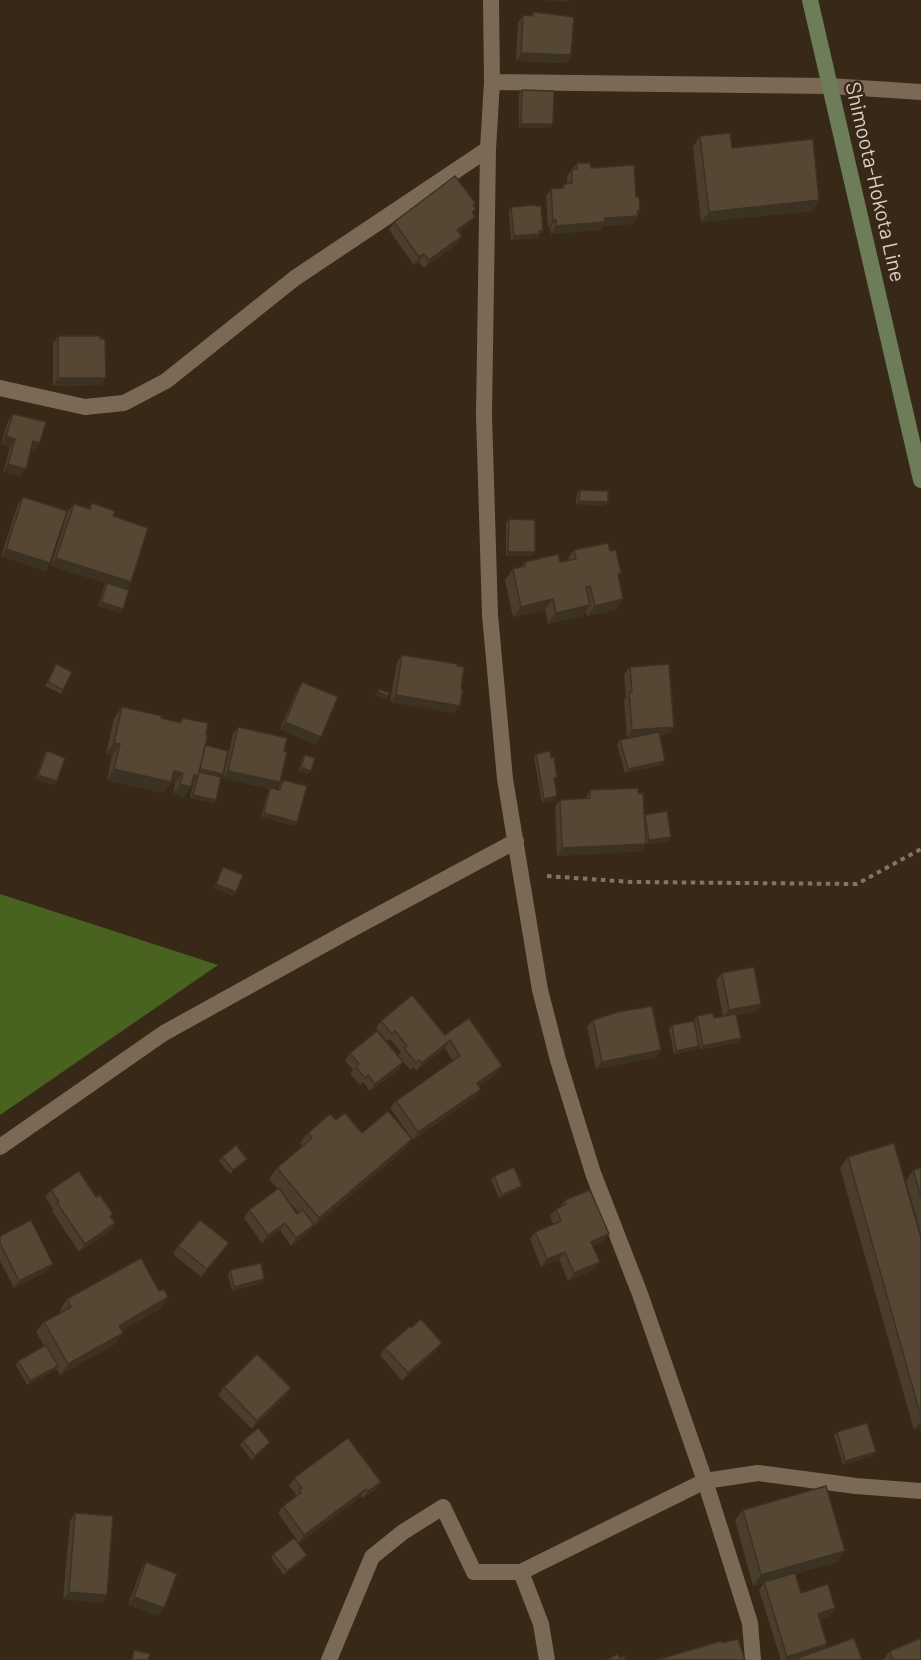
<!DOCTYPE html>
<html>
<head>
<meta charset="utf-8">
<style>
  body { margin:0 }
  canvas { display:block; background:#372817 }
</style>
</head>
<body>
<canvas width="921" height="1660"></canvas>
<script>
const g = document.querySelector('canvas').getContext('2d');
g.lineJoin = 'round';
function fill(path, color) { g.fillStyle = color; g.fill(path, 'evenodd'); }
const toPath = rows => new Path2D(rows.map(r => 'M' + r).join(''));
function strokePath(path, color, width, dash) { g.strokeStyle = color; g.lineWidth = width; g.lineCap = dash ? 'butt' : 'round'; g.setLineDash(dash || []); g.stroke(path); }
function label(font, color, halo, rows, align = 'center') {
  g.font = font + ' Barlow,sans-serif'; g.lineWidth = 5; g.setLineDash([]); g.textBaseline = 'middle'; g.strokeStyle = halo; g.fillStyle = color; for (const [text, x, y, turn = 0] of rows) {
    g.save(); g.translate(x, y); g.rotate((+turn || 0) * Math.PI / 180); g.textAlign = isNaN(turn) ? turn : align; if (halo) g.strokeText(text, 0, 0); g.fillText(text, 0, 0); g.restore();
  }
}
fill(toPath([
  [0,894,218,965,0,1115]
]), '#47631f');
strokePath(toPath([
  [547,876,632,882,857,884,921,849]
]), '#827567', 4, [4.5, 4.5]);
strokePath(toPath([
  [491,0,492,82,488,149,484,415,490,615,505,779,540,990,558,1060,593,1173,640,1294,705,1481,750,1623,753,1660],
  [492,82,830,86,921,92],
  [0,388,85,407,124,403,166,381,295,278,488,149],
  [521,1572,541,1624,547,1660],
  [329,1660,372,1557,403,1532,443,1507,474,1572,521,1572,705,1481,758,1473,856,1486,921,1491]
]), '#7a6955', 16);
strokePath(toPath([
  [0,1147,164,1033,352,929,516,841]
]), '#7a6955', 16);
strokePath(toPath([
  [810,0,921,480]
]), '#6d7c59', 16);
fill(toPath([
  [533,12,571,55,566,63,516,61,518,23,523,15,531,16],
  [522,90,550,128,519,128,519,94],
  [700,136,732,148,819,200,812,211,701,222,693,147],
  [577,163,591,168,638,215,632,224,603,226,600,230,551,234,550,227,548,228,546,196,551,189,561,188,564,184,567,184,567,176],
  [474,206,473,213,470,224,459,232,462,236,457,244,424,268,419,262,414,265,389,230,394,222],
  [511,207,543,231,540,235,539,235,537,238,511,240,509,211],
  [58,336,101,385,53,386,53,344],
  [13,414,35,451,31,450,20,476,3,472,10,447,1,444,8,421],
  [580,490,608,502,605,506,576,504,577,493],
  [23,497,50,563,45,571,1,556,18,504],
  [92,503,113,516,131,582,125,589,121,613,98,606,104,587,106,583,51,566,68,511,74,504,88,509],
  [509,519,532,556,506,556,506,523],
  [574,550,610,551,621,573,618,577,616,610,587,616,586,611,582,616,548,624,545,610,513,617,505,580,513,569,520,567,525,562,560,562,566,561],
  [402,655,455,713,390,702,397,662],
  [56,664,63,690,61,694,45,686],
  [630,667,674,727,669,734,659,735,665,761,662,765,625,773,617,744,620,740,638,736,627,737,624,700,626,697,624,674],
  [302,682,316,745,280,729,297,690],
  [122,707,179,722,182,718,206,735,205,746,223,774,221,777,213,803,190,798,194,781,184,797,173,794,175,784,171,783,163,793,107,780,112,755,106,754,114,718],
  [238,727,284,751,280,782,275,789,278,790,280,783,283,780,295,826,261,817,268,792,270,789,223,778,233,734],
  [47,751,54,785,35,779,44,755],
  [536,754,551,758,557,777,554,781,554,800,542,803,534,757],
  [305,755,308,774,298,771,302,759],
  [590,790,639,794,644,816,645,815,669,841,646,844,641,851,557,856,555,807,560,800,585,799],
  [722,973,761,1004,756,1011,736,1015,741,1038,738,1042,700,1050,694,1020,697,1016,714,1018,723,1016,716,980],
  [593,1020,656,1057,596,1069,587,1027],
  [381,1021,445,1035,497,1073,479,1086,476,1096,413,1140,390,1108,396,1101,453,1061,445,1048,416,1071,414,1067,411,1070,398,1056,401,1052,390,1039,387,1041,376,1028],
  [672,1025,696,1050,674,1054,669,1029],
  [350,1053,403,1062,398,1070,370,1091,363,1082,360,1085,350,1074,353,1070,345,1061],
  [336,1120,362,1133,412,1139,404,1150,311,1228,308,1233,291,1246,280,1230,262,1243,244,1218,249,1210,278,1189,269,1179,277,1168,303,1146,300,1143,308,1133],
  [286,1198,299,1213,297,1214],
  [222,1157,247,1159,244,1162,230,1174,219,1161],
  [848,1157,921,1238,921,1428,914,1430,840,1168],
  [921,1168,921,1234,906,1181,913,1170],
  [494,1176,522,1186,519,1190,499,1198,491,1180],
  [51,1190,96,1197,115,1223,110,1231,79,1252,52,1211,53,1209,45,1197],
  [565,1200,603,1242,593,1246,595,1269,568,1281,559,1259,541,1267,530,1239,535,1232,553,1224,550,1216,556,1209,560,1207],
  [0,1236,47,1271,14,1288,0,1261],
  [229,1243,201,1277,173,1254,178,1246],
  [230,1270,264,1279,262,1283,232,1291,228,1274],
  [67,1299,161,1308,121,1331,115,1344,60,1375,56,1368,55,1370,27,1385,16,1365,18,1361,44,1346,36,1332,44,1322,61,1312,60,1310],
  [385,1348,436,1351,402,1381,380,1355],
  [224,1387,291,1388,286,1396,252,1429,218,1395],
  [837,1432,873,1456,843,1465,834,1435],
  [243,1441,267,1446,252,1460,240,1445],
  [294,1478,381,1482,376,1489,363,1498,361,1496,299,1543,278,1513,283,1506,294,1498,294,1497,296,1494,289,1486],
  [743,1510,845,1551,837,1562,795,1574,801,1593,830,1616,819,1619,827,1644,824,1649,862,1660,797,1660,797,1659,781,1660,759,1590,764,1583,753,1586,735,1520],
  [75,1513,107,1595,102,1603,63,1599,70,1521],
  [273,1554,305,1559,284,1575,271,1558],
  [146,1562,159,1616,128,1605,141,1570],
  [890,1651,921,1660,883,1660]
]), '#4a3d2d');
fill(toPath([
  [547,0,569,0,567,2,546,1],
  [521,53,571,55,566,63,516,61],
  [521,124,553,124,550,128,519,128],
  [819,200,812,211,701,222,709,212],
  [640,211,632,224,603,226,600,230,551,234,556,226,605,218],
  [475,217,470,224,452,237,457,230],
  [553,220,556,220,550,227,548,228],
  [543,231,537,238,511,240,514,236],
  [462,236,457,244,424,268,429,260],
  [424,254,419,262,414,265,419,257],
  [58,378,106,378,101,385,53,386],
  [6,436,15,439,10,447,1,444],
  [33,441,40,443,35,451,28,449],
  [8,464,26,469,20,476,3,472],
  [579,501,608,502,605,506,576,504],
  [6,549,50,563,45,571,1,556],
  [508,552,535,552,532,556,506,556],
  [56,558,131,582,125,589,51,566],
  [553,599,545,610,513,617,521,607],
  [623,599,616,610,587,616,595,606],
  [101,602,123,609,121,613,98,606],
  [590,605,582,616,548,624,556,613],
  [378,692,388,696,386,700,375,696],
  [396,695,460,706,455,713,390,702],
  [285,722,321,737,316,745,280,729],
  [674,727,669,734,627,737,632,730],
  [114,743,120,744,112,755,106,754],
  [665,761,662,765,625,773,628,769],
  [301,767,311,771,308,774,298,771],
  [114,769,174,771,183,773,175,784,171,783,163,793,107,780],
  [200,769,223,774,220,778,197,773],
  [228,771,280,782,275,790,223,778],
  [38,775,57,781,54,785,35,779],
  [194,775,198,776,184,797,173,794,180,784],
  [193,795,216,800,213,803,190,798],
  [557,796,554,800,542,803,544,799],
  [264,813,297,822,295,826,261,817],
  [671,837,669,841,646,844,649,840],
  [646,844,641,851,557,856,562,848],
  [216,884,236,892,233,896,213,888],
  [761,1004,756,1011,723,1017,729,1010],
  [741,1038,738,1042,700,1050,703,1046],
  [450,1040,445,1048,416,1071,422,1063],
  [699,1046,696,1050,674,1054,676,1051],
  [661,1050,656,1057,596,1069,602,1062],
  [403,1062,398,1070,370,1091,375,1084],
  [502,1066,497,1073,472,1091,477,1083],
  [481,1089,476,1096,413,1140,418,1132],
  [412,1139,404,1150,312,1229,319,1218],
  [247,1159,244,1162,230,1174,233,1170],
  [522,1186,519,1190,499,1198,502,1195],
  [115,1223,110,1231,79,1252,85,1244],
  [285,1223,280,1230,262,1243,268,1235],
  [314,1225,308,1233,291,1246,296,1238],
  [609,1234,603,1242,586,1249,591,1242],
  [565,1252,559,1259,541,1267,547,1259],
  [600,1262,595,1269,568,1281,574,1273],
  [53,1264,47,1271,14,1288,19,1281],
  [264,1279,262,1283,232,1291,234,1287],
  [168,1297,161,1308,111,1337,119,1326],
  [123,1333,115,1344,60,1375,68,1364],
  [442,1343,436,1351,402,1381,408,1373],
  [58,1366,55,1370,27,1385,30,1381],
  [291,1388,286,1396,252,1429,257,1421],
  [921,1420,921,1428,914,1430],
  [270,1442,267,1446,252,1460,255,1456],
  [876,1452,873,1456,843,1465,845,1461],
  [381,1482,376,1489,363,1498,368,1491],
  [366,1489,361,1496,299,1543,304,1535],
  [845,1551,837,1562,753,1586,761,1575],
  [307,1555,305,1559,284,1575,287,1571],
  [69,1592,107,1595,102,1603,63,1599],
  [134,1597,164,1608,159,1616,128,1605],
  [835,1608,830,1616,813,1621,818,1614],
  [827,1644,822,1651,795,1660,785,1660,787,1657]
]), '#3c3224');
const building = toPath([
  [533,12,574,17,571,55,521,53,523,15,533,16,533,12],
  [522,90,554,91,553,124,521,124,522,90],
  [730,133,732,148,813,139,819,200,709,212,700,136,730,133],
  [577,163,590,163,591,168,634,165,636,197,639,197,640,211,637,211,638,216,605,218,605,222,556,226,556,220,553,220,551,189,564,188,564,184,572,183,572,169,577,169,577,163],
  [455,176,476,204,473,205,476,209,472,212,475,217,457,230,462,236,429,260,424,254,419,257,394,222,455,176],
  [536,205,536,206,541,206,543,231,539,231,539,234,514,236,511,207,536,205],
  [58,336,100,336,100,339,105,339,106,378,58,378,58,336],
  [13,414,46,422,40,443,33,441,26,469,8,464,15,439,6,436,13,414],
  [580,490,608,491,608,502,579,501,580,490],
  [23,497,67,511,50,563,6,549,23,497],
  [92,503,115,511,113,516,148,528,131,582,56,558,74,504,90,509,92,503],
  [509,519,535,520,535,552,508,552,509,519],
  [608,543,610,551,616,550,621,573,618,574,623,599,595,606,590,586,586,587,590,605,556,613,553,599,521,607,513,569,525,566,525,562,558,554,560,562,576,559,574,550,608,543],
  [107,583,129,590,123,609,101,602,107,583],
  [402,655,457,664,457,666,464,667,461,689,463,690,460,706,396,695,402,655],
  [56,664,72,672,63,690,48,682,56,664],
  [669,664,674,727,632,730,629,692,632,692,630,667,669,664],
  [302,682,338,697,321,737,285,722,302,682],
  [379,689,390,693,388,696,378,692,379,689],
  [122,707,162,716,161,718,181,723,182,718,208,723,206,735,208,735,198,776,194,775,191,787,180,784,183,773,174,771,171,782,114,769,120,744,114,743,122,707],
  [238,727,287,738,284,751,287,752,280,782,228,771,238,727],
  [659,732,665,761,628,769,620,740,659,732],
  [205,745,228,751,223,774,200,769,205,745],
  [47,751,65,758,57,781,38,775,47,751],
  [550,751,551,758,554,757,557,777,554,778,557,796,544,799,536,754,550,751],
  [305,755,315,758,311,771,301,767,305,755],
  [199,772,221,777,216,800,193,795,199,772],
  [283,780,307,786,297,822,264,813,270,788,280,790,283,780],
  [638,788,639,794,643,793,646,844,562,848,560,800,590,798,590,790,638,788],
  [667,811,671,837,649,840,645,815,667,811],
  [223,867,243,875,236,892,216,884,223,867],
  [754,967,761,1004,729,1010,722,973,754,967],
  [412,995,445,1035,469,1018,502,1066,477,1083,481,1089,418,1132,396,1101,460,1056,450,1040,422,1063,419,1060,416,1063,404,1048,407,1046,395,1031,392,1034,381,1021,412,995],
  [652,1006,661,1050,602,1062,593,1020,618,1012,652,1006],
  [713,1013,714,1018,736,1014,741,1038,703,1046,697,1016,713,1013],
  [694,1021,699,1046,676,1051,672,1025,694,1021],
  [377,1031,403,1062,375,1084,368,1075,365,1078,356,1067,359,1064,350,1053,377,1031],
  [388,1111,412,1139,319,1218,277,1168,312,1138,308,1133,330,1114,336,1120,345,1113,362,1133,388,1111],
  [894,1143,921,1238,921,1417,848,1157,894,1143],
  [236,1145,247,1159,233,1170,222,1157,236,1145],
  [514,1167,522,1186,502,1195,494,1176,514,1167],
  [921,1168,921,1197,913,1170,921,1168],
  [79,1171,96,1197,100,1195,113,1214,110,1216,115,1223,85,1244,57,1203,59,1202,51,1190,79,1171],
  [279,1188,297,1214,303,1210,314,1225,296,1238,285,1223,268,1235,249,1210,279,1188],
  [590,1190,609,1234,591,1242,600,1262,574,1273,565,1252,547,1259,535,1232,561,1221,556,1209,566,1204,565,1200,590,1190],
  [31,1220,53,1264,19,1281,0,1243,0,1236,31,1220],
  [200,1220,229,1243,207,1269,178,1246,200,1220],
  [141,1258,159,1291,164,1289,168,1297,119,1326,123,1333,68,1364,44,1322,71,1307,67,1299,141,1258],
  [261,1263,264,1279,234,1287,230,1270,261,1263],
  [421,1319,442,1343,408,1373,385,1348,410,1326,411,1328,421,1319],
  [46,1345,58,1366,30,1381,18,1361,46,1345],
  [257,1354,291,1388,257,1421,224,1387,257,1354],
  [867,1423,876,1452,845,1461,837,1432,867,1423],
  [258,1428,270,1442,255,1456,243,1441,258,1428],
  [348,1438,381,1482,368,1491,366,1489,304,1535,283,1506,301,1493,299,1490,302,1488,294,1478,348,1438],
  [826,1486,845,1551,761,1575,743,1510,826,1486],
  [75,1513,113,1516,107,1595,69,1592,75,1513],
  [294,1538,307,1555,287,1571,273,1554,294,1538],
  [146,1562,177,1574,164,1608,134,1597,146,1562],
  [795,1573,801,1593,828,1584,835,1608,818,1614,827,1644,787,1657,764,1582,795,1573],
  [854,1638,862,1660,798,1660,798,1658,854,1638],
  [921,1638,921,1660,893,1660,890,1651,921,1638],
  [738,1639,745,1660,656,1660,721,1641,722,1643,738,1639],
  [134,1650,150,1654,148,1660,132,1660,134,1650],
  [618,1654,620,1658,624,1656,626,1660,606,1660,618,1654]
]);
fill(building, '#564734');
strokePath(building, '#3c3224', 1.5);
label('21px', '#dbd1c7', '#372817', [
  ["Shimoota-Hokota Line",875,182,77]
]);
</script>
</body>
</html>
